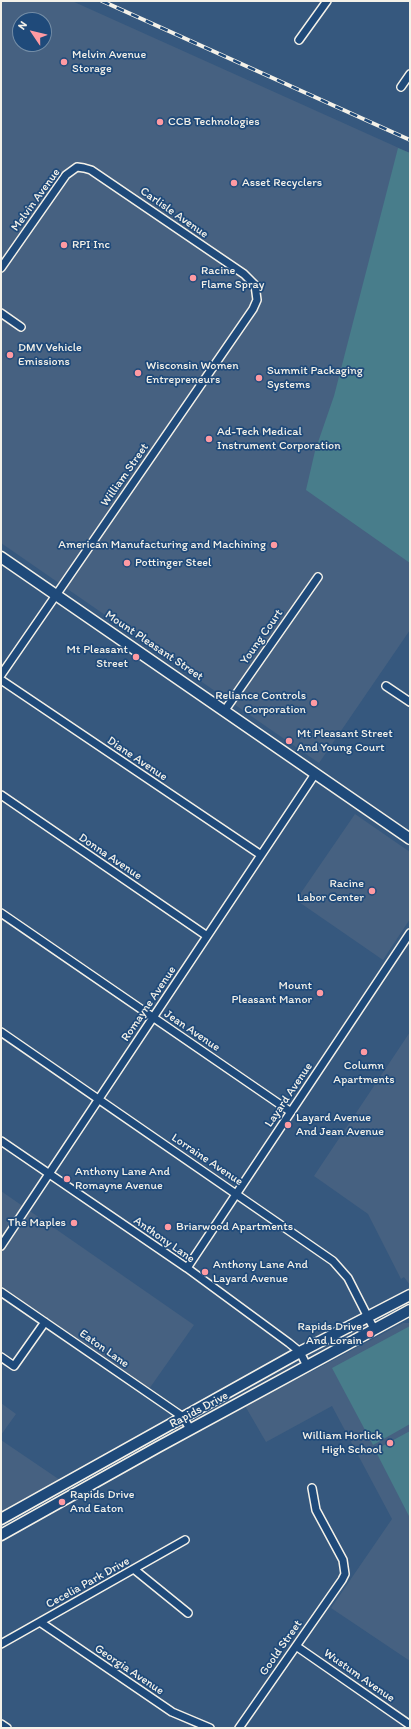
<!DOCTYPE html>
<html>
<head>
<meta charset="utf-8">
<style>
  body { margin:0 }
  #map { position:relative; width:411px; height:1729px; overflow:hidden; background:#36587e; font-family:Itim,sans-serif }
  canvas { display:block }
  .frame { position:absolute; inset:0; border:2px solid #f4f1e8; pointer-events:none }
  .north { position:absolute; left:12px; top:12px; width:40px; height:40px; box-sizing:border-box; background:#1f4a7a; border:1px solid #748da6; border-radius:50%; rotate:305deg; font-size:11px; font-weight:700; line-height:16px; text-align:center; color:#f4f1e8 }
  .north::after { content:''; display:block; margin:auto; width:14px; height:18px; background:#ff9aa2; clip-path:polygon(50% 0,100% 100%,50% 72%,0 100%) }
</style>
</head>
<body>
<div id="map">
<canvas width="411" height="1729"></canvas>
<div class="frame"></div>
<div class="north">N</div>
</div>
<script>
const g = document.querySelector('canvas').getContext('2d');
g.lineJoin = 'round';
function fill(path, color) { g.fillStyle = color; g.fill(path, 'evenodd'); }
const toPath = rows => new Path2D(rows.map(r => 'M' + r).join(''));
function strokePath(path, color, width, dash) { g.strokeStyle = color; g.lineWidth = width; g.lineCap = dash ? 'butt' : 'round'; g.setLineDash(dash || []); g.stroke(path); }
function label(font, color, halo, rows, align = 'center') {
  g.font = font + ' Itim,sans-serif'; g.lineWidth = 3.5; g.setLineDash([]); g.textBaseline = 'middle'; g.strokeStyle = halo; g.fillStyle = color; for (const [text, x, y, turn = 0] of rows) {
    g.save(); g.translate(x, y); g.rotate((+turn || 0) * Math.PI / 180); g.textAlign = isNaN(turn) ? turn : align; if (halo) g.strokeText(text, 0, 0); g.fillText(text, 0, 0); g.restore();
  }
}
fill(toPath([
  [1,1,72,1,410,153,410,630,319,763,1,543],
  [20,20,44,20,44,44,20,44],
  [355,814,410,852,410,919,383,960,296,900],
  [410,1032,410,1285,404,1277,401,1279,368,1214,314,1176],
  [1,1191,194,1325,149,1389,1,1286],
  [403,1323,410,1323,410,1661,331,1608,392,1519,332,1406,266,1442,244,1404,313,1371],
  [1,1403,16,1414,1,1435],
  [1,1440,60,1480,1,1513]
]), '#466181');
fill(toPath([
  [398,148,410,153,410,563,306,490,315,451,334,396],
  [410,1326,410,1424,373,1445,332,1368],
  [410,1431,410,1518,375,1450]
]), '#487d8b');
const street = toPath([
  [299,40,327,1],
  [401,87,410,74],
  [1,268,66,175,77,167,84,168,91,170,244,274,255,285,257,300,253,309,1,675],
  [1,313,21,327],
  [1,680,261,855],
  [386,686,410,702],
  [225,710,318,577],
  [1,795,207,936],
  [1,913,291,1112],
  [1,1032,333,1261,348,1278,374,1329],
  [1,1141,187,1268,289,1343,300,1352,307,1366],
  [1,1246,315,774],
  [187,1268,410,933],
  [1,1292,183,1417,190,1429],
  [1,1357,14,1366,45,1322],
  [135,1570,188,1613],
  [40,1622,172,1712,210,1728],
  [1,1644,185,1540],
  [296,1646,410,1725],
  [1,1724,7,1728],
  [239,1728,342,1580,345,1574,343,1560,316,1510,312,1488]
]);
const secondary = toPath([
  [1,557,410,839],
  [1,1519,300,1352,410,1295],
  [1,1535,158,1447,410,1310]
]);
strokePath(street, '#f4f1e8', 10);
strokePath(secondary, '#f4f1e8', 13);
strokePath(street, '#1f4a7a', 7);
strokePath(secondary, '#1f4a7a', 10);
const rail = toPath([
  [102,1,410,140]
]);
strokePath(rail, '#f4f1e8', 4);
strokePath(rail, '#1f4a7a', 2.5, [8]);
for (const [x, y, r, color] of [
  [64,62,4,"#ff9aa2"],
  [160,122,4,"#ff9aa2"],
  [234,183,4,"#ff9aa2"],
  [64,245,4,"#ff9aa2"],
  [193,278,4,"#ff9aa2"],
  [10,355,4,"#ff9aa2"],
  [138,373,4,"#ff9aa2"],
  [259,378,4,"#ff9aa2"],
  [209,439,4,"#ff9aa2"],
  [274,545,4,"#ff9aa2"],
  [127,563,4,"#ff9aa2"],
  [136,657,4,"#ff9aa2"],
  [314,703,4,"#ff9aa2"],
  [289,741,4,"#ff9aa2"],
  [372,891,4,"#ff9aa2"],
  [320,993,4,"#ff9aa2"],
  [364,1052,4,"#ff9aa2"],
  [288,1125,4,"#ff9aa2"],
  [67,1179,4,"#ff9aa2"],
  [74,1223,4,"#ff9aa2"],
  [168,1227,4,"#ff9aa2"],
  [205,1272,4,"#ff9aa2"],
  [370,1334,4,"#ff9aa2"],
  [390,1443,4,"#ff9aa2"],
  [62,1502,4,"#ff9aa2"]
]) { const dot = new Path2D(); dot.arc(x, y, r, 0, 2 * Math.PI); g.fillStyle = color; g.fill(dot); strokePath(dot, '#1f4a7a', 1.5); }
label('12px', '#f4f1e8', '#1f4a7a', [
  ["Melvin Avenue",72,55],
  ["Storage",72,69],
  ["CCB Technologies",168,122],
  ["Asset Recyclers",242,183],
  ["RPI Inc",72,245],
  ["Racine",201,271],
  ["Flame Spray",201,285],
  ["DMV Vehicle",18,348],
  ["Emissions",18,362],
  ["Wisconsin Women",146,366],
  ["Entrepreneurs",146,380],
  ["Summit Packaging",267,371],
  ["Systems",267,385],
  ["Ad-Tech Medical",217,432],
  ["Instrument Corporation",217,446],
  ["American Manufacturing and Machining",266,545,"right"],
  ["Pottinger Steel",135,563],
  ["Mt Pleasant",128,650,"right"],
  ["Street",128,664,"right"],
  ["Reliance Controls",306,696,"right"],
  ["Corporation",306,710,"right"],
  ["Mt Pleasant Street",297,734],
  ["And Young Court",297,748],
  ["Racine",364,884,"right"],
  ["Labor Center",364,898,"right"],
  ["Mount",312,986,"right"],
  ["Pleasant Manor",312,1000,"right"],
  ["Column",364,1066,"center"],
  ["Apartments",364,1080,"center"],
  ["Layard Avenue",296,1118],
  ["And Jean Avenue",296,1132],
  ["Anthony Lane And",75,1172],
  ["Romayne Avenue",75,1186],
  ["The Maples",66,1223,"right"],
  ["Briarwood Apartments",176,1227],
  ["Anthony Lane And",213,1265],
  ["Layard Avenue",213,1279],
  ["Rapids Drive",362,1327,"right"],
  ["And Lorain",362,1341,"right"],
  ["William Horlick",382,1436,"right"],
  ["High School",382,1450,"right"],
  ["Rapids Drive",70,1495],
  ["And Eaton",70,1509]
], 'left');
label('12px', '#f4f1e8', '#1f4a7a', [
  ["Melvin Avenue",36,200,-54],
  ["Carlisle Avenue",174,213,35],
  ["William Street",125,475,-55],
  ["Young Court",262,637,-55],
  ["Mount Pleasant Street",154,646,34],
  ["Diane Avenue",137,759,34],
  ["Donna Avenue",110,857,34],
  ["Romayne Avenue",149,1004,-56],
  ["Jean Avenue",192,1031,34],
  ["Layard Avenue",289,1095,-56],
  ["Lorraine Avenue",207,1160,34],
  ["Anthony Lane",164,1240,35],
  ["Eaton Lane",104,1349,35],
  ["Rapids Drive",199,1410,-28],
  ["Cecelia Park Drive",88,1583,-29],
  ["Goold Street",281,1648,-55],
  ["Georgia Avenue",129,1670,34],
  ["Wustum Avenue",359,1676,35]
]);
</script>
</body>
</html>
